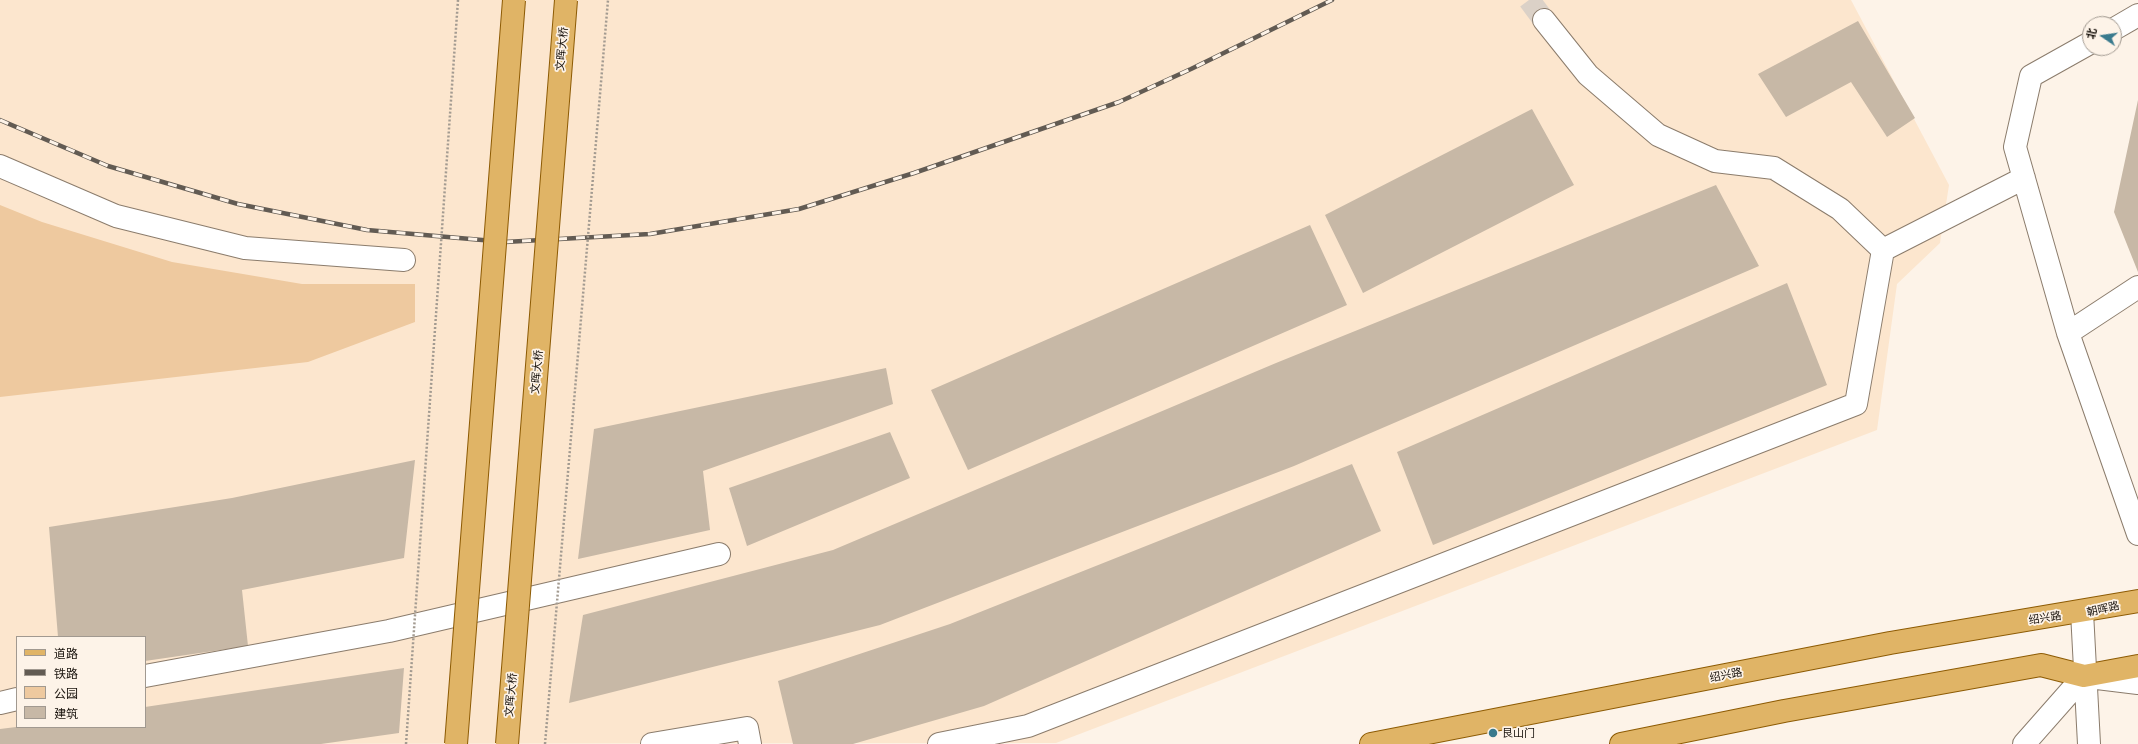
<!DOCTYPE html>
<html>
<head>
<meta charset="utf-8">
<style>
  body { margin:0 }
  #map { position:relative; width:2138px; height:744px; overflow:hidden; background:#fdf3e8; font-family:Lato,"Noto Sans SC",sans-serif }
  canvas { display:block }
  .legend { position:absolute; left:16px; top:636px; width:130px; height:92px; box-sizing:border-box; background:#fdf3e8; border:1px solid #a19990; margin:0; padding:5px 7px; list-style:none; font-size:12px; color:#18120c }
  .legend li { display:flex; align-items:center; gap:8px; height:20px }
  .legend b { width:20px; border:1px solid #a19990 }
  .north { position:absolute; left:2082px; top:16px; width:40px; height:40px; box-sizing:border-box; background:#fdf3e8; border:1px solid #a19990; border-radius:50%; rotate:283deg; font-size:11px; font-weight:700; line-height:16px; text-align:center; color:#18120c }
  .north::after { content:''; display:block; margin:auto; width:14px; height:18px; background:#397a8d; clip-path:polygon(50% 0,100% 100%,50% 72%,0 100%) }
</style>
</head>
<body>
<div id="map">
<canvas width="2138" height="744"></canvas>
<ul class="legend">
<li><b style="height:5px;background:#e0b466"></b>道路</li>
<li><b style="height:5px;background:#625b53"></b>铁路</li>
<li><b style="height:11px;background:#eec99f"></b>公园</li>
<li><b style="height:11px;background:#c7b8a6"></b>建筑</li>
</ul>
<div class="north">北</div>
</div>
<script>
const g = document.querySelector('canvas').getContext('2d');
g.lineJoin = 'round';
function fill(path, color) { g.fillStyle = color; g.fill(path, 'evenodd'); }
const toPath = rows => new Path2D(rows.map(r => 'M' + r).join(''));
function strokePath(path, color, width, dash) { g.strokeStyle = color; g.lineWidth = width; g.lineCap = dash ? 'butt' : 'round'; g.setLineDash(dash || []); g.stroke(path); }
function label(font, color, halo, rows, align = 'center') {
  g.font = font + ' Lato,"Noto Sans SC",sans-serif'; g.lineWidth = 3.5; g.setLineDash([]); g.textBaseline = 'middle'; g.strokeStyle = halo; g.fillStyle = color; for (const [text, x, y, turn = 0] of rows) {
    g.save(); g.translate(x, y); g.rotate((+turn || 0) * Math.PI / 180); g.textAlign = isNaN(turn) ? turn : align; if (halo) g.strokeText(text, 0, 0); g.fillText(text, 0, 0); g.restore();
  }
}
fill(toPath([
  [0,0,1851,0,1949,185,1940,243,1897,284,1877,430,1056,743,0,744],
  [17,637,145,637,145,727,17,727]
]), '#fce6ce');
fill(toPath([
  [0,205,42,222,172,262,302,284,415,284,415,322,308,362,0,397]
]), '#eec99f');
fill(toPath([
  [1858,21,1915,118,1887,137,1851,82,1786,117,1758,74],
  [2138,100,2138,272,2114,212],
  [1532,109,1574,185,1363,293,1325,215],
  [1716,185,1759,266,1294,466,880,625,569,703,583,615,833,550,1276,363],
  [1310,225,1347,305,968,470,931,390],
  [1787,283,1827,385,1433,545,1397,452],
  [886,368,893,404,703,471,710,530,578,559,594,429],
  [890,432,910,478,747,546,729,488],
  [415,460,404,558,242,590,248,646,145,661,145,637,58,637,49,527,232,498],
  [1352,464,1381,531,984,706,853,744,793,744,778,681,950,624],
  [404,668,399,733,321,744,0,744,0,729,16,727,145,727,145,707]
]), '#c7b8a6');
strokePath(toPath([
  [1529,0,1544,20]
]), '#dbd1c7', 22, [22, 11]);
const minor = toPath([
  [1544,20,1588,75,1658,135,1715,161,1774,168,1840,209,1883,250,2024,178],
  [2114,29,2138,15],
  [2090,43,2031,76,2015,147,2068,333,2138,534],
  [0,166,116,216,245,248,404,260],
  [2068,333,2138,287],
  [2082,612,2089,744],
  [145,676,389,631,719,554],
  [2089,677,2138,683],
  [0,703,17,699],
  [652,744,747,728,750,744],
  [939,744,1028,726,1856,404,1883,250],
  [2024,744,2084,676]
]);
const major = toPath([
  [1371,744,1890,643,2138,601],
  [1621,744,1784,711,2041,665,2084,676,2138,666]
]);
strokePath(minor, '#8b7c6c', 24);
strokePath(major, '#8d5b04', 24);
strokePath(minor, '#fff', 22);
strokePath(major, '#e0b466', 22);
const rail = toPath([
  [0,120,108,166,238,204,367,230,505,242,650,234,799,209,914,173,1119,102,1191,69,1332,0]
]);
strokePath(rail, '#625b53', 4.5);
strokePath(rail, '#fdf3e8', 3, [9]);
const majorBridge = toPath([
  [456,744,514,0],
  [507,744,566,0]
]);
strokePath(majorBridge, '#8d5b04', 24, []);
strokePath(toPath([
  [406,744,458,0],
  [545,744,608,0]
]), '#a39b91', 2.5, [2, 2]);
strokePath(majorBridge, '#e0b466', 22);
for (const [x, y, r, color] of [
  [1493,733,5,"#397a8d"]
]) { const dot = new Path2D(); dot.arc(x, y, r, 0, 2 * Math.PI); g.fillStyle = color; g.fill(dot); strokePath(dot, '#fdf3e8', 1.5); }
label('11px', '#18120c', '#fdf3e8', [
  ["文晖大桥",562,49,-85],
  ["文晖大桥",537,372,-85],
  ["朝晖路",2103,609,-13],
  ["绍兴路",2045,618,-9],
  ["绍兴路",1726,675,-11],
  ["文晖大桥",511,695,-85]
]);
label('11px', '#18120c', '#fdf3e8', [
  ["艮山门",1502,733]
], 'left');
</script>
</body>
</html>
